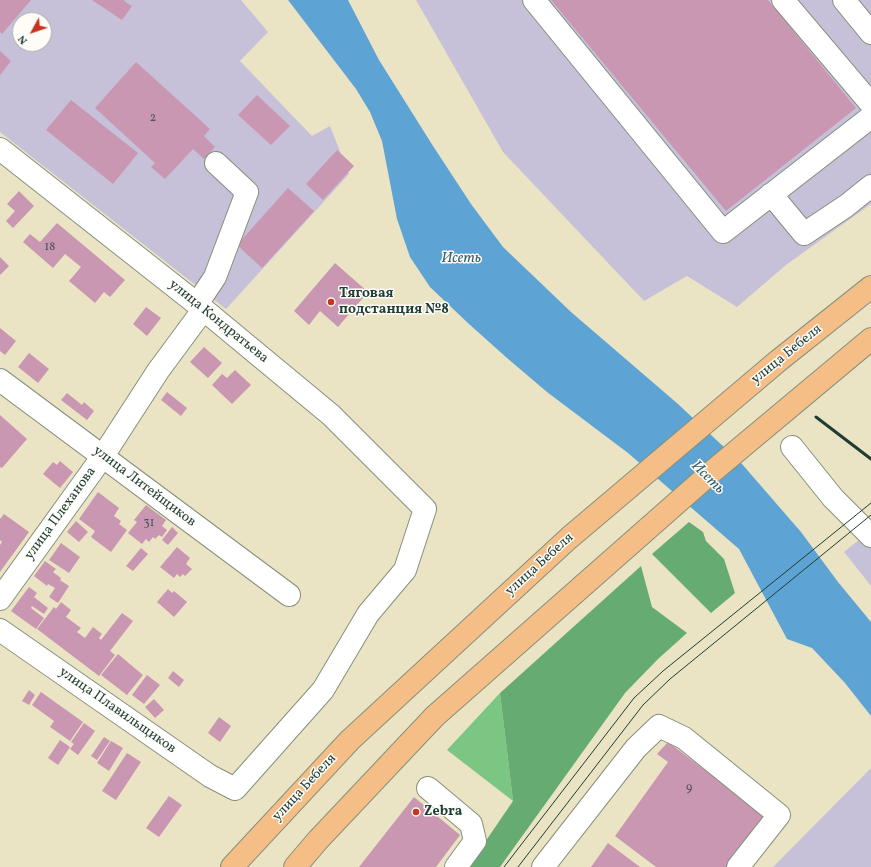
<!DOCTYPE html>
<html>
<head>
<meta charset="utf-8">
<style>
  body { margin:0 }
  #map { position:relative; width:871px; height:867px; overflow:hidden; background:#ebe4c4; font-family:Vollkorn,serif }
  canvas { display:block }
  .north { position:absolute; left:12px; top:12px; width:40px; height:40px; box-sizing:border-box; background:#fdfcf7; border:1px solid #a4b0a9; border-radius:50%; rotate:230deg; font-size:11px; font-weight:700; line-height:16px; text-align:center; color:#1f3d34 }
  .north::after { content:''; display:block; margin:auto; width:14px; height:18px; background:#c8321e; clip-path:polygon(50% 0,100% 100%,50% 72%,0 100%) }
</style>
</head>
<body>
<div id="map">
<canvas width="871" height="867"></canvas>
<div class="north">N</div>
</div>
<script>
const g = document.querySelector('canvas').getContext('2d');
g.lineJoin = 'round';
function fill(path, color) { g.fillStyle = color; g.fill(path, 'evenodd'); }
const toPath = rows => new Path2D(rows.map(r => 'M' + r).join(''));
function strokePath(path, color, width, dash) { g.strokeStyle = color; g.lineWidth = width; g.lineCap = dash ? 'butt' : 'round'; g.setLineDash(dash || []); g.stroke(path); }
function label(font, color, halo, rows, align = 'center') {
  g.font = font + ' Vollkorn,serif'; g.lineWidth = 3; g.setLineDash([]); g.textBaseline = 'middle'; g.strokeStyle = halo; g.fillStyle = color; for (const [text, x, y, turn = 0] of rows) {
    g.save(); g.translate(x, y); g.rotate((+turn || 0) * Math.PI / 180); g.textAlign = isNaN(turn) ? turn : align; if (halo) g.strokeText(text, 0, 0); g.fillText(text, 0, 0); g.restore();
  }
}
fill(toPath([
  [0,0,241,0,268,32,240,61,312,136,330,126,349,174,226,309,0,132],
  [20,20,44,20,44,44,20,44],
  [416,0,871,0,871,204,786,265,737,307,687,276,644,301,503,152],
  [871,530,871,586,844,552],
  [871,768,871,867,773,867]
]), '#c7c0d9');
fill(toPath([
  [500,693,513,801,447,750]
]), '#7cc684');
fill(toPath([
  [689,522,703,532,706,541,724,559,735,593,711,613,652,554],
  [641,566,652,607,687,633,658,659,625,693,500,867,468,867,513,801,500,693]
]), '#65ab72');
fill(toPath([
  [288,0,348,0,379,60,433,146,471,204,503,247,571,312,678,404,742,464,801,532,838,582,871,622,871,716,845,683,812,648,787,639,739,549,628,453,547,392,507,358,469,324,430,287,410,257,397,219,382,141,370,112,356,89]
]), '#5da3d3');
fill(toPath([
  [0,0,31,0,2,34,0,32],
  [92,0,125,0,124,1,132,6,122,20],
  [551,0,768,0,856,108,726,211],
  [0,51,11,61,0,75],
  [136,62,210,129,204,136,215,147,204,159,193,149,165,179,151,167,155,163,95,108],
  [257,95,290,126,271,145,238,115],
  [71,100,138,153,113,184,46,130],
  [337,150,354,166,323,200,306,184],
  [288,188,314,211,262,268,237,245],
  [19,191,34,206,13,228,6,221,15,211,7,204],
  [57,223,125,280,110,297,104,292,95,303,69,281,81,267,65,254,53,268,23,242,30,234,40,242],
  [0,257,9,266,0,275],
  [335,263,368,292,338,327,320,311,309,325,294,311],
  [146,307,161,318,147,336,133,324],
  [0,328,16,341,5,355,0,351],
  [204,347,222,363,208,378,190,362],
  [29,353,49,369,38,383,18,367],
  [235,370,251,385,232,404,212,385,222,374,227,378],
  [167,392,187,408,181,416,161,400],
  [67,393,82,405,84,402,94,411,87,420,61,400],
  [0,415,27,439,2,468,1,467,0,468],
  [60,461,73,472,60,488,43,474,53,462,57,465],
  [98,492,119,508,114,516,121,521,119,524,127,530,111,552,91,537,95,531,79,519],
  [146,505,166,520,162,526,167,530,162,537,159,535,155,539,153,537,149,542,146,539,142,544,128,533,137,522,134,520],
  [4,514,29,532,0,572,0,545,2,542,0,540,0,519],
  [76,521,88,532,79,542,67,532],
  [172,527,178,533,168,545,162,540],
  [61,543,80,557,69,573,49,560],
  [177,547,190,558,186,564,192,569,185,576,183,574,180,577,177,574,174,578,160,567],
  [141,548,148,554,133,571,126,566],
  [45,561,56,569,53,572,61,578,60,580,69,586,58,603,49,597,55,588,48,584,47,586,34,576],
  [29,587,37,593,34,597,48,608,44,614,32,606,31,608,44,618,36,629,11,611],
  [168,589,172,593,174,591,187,602,174,617,157,602],
  [61,602,71,610,66,617,81,628,77,632,85,638,93,627,102,634,99,638,101,640,122,613,133,621,110,651,115,655,99,676,37,629,54,607,56,609],
  [118,654,143,675,127,695,101,675],
  [173,671,184,680,179,687,168,678],
  [147,675,160,685,144,704,132,695],
  [29,690,35,695,29,705,22,701],
  [41,692,83,722,70,741,50,727,54,721,32,705],
  [154,699,164,710,155,718,145,707],
  [219,717,231,726,220,742,208,733],
  [84,723,95,731,78,755,70,749,74,744,71,742],
  [104,737,110,741,97,760,91,756],
  [60,740,70,747,58,765,48,758],
  [111,741,123,748,109,771,97,763],
  [668,742,764,815,726,867,656,867,615,836,668,762,657,754],
  [127,753,141,762,116,800,102,791],
  [169,796,182,805,159,837,146,828],
  [414,797,460,835,436,867,359,867],
  [608,843,640,867,591,867]
]), '#c997b1');
const minor = toPath([
  [534,0,723,232,871,117],
  [783,0,871,104],
  [844,0,871,33],
  [0,149,197,304,331,415,425,509,405,570,368,614,323,690,235,789,210,776,0,630],
  [771,194,804,234,846,206,871,186],
  [197,304,215,277,247,192,216,163],
  [0,380,289,595],
  [792,447,833,498,871,536],
  [0,599,103,456,158,371,203,310],
  [428,788,471,824,475,841,456,867],
  [543,867,636,748,659,726,684,738,779,815,738,867]
]);
const major = toPath([
  [232,867,350,740,569,538,778,361,871,287],
  [295,867,318,840,435,716,713,471,871,339]
]);
strokePath(minor, '#85907c', 24);
strokePath(major, '#85907c', 24);
strokePath(minor, '#fff', 22);
strokePath(major, '#f5be86', 22);
strokePath(toPath([
  [504,867,634,698,663,671,871,503],
  [518,867,643,705,670,679,871,515]
]), '#1f3d34', 1);
strokePath(toPath([
  [816,417,871,459]
]), '#1f3d34', 3);
for (const [x, y, r, color] of [
  [331,302,4,"#c8321e"],
  [416,812,4,"#c8321e"]
]) { const dot = new Path2D(); dot.arc(x, y, r, 0, 2 * Math.PI); g.fillStyle = color; g.fill(dot); strokePath(dot, '#fdfcf7', 1.5); }
label('12px', '#4a5453', null, [
  ["2",153,119],
  ["18",50,248],
  ["31",149,524],
  ["9",689,789]
]);
label('bold 14px', '#1f3d34', '#fdfcf7', [
  ["Тяговая",339,294],
  ["подстанция №8",339,310],
  ["Zebra",424,812]
], 'left');
label('14px', '#1f3d34', '#fdfcf7', [
  ["улица Кондратьева",218,322,39],
  ["улица Бебеля",787,355,-39],
  ["улица Литейщиков",144,487,37],
  ["улица Плеханова",61,514,-54],
  ["улица Бебеля",540,565,-42],
  ["улица Плавильщиков",117,711,35],
  ["улица Бебеля",305,788,-47]
]);
label('italic 15px', '#35616c', '#fdfcf7', [
  ["Исеть",461,259],
  ["Исеть",707,478,45]
]);
</script>
</body>
</html>
